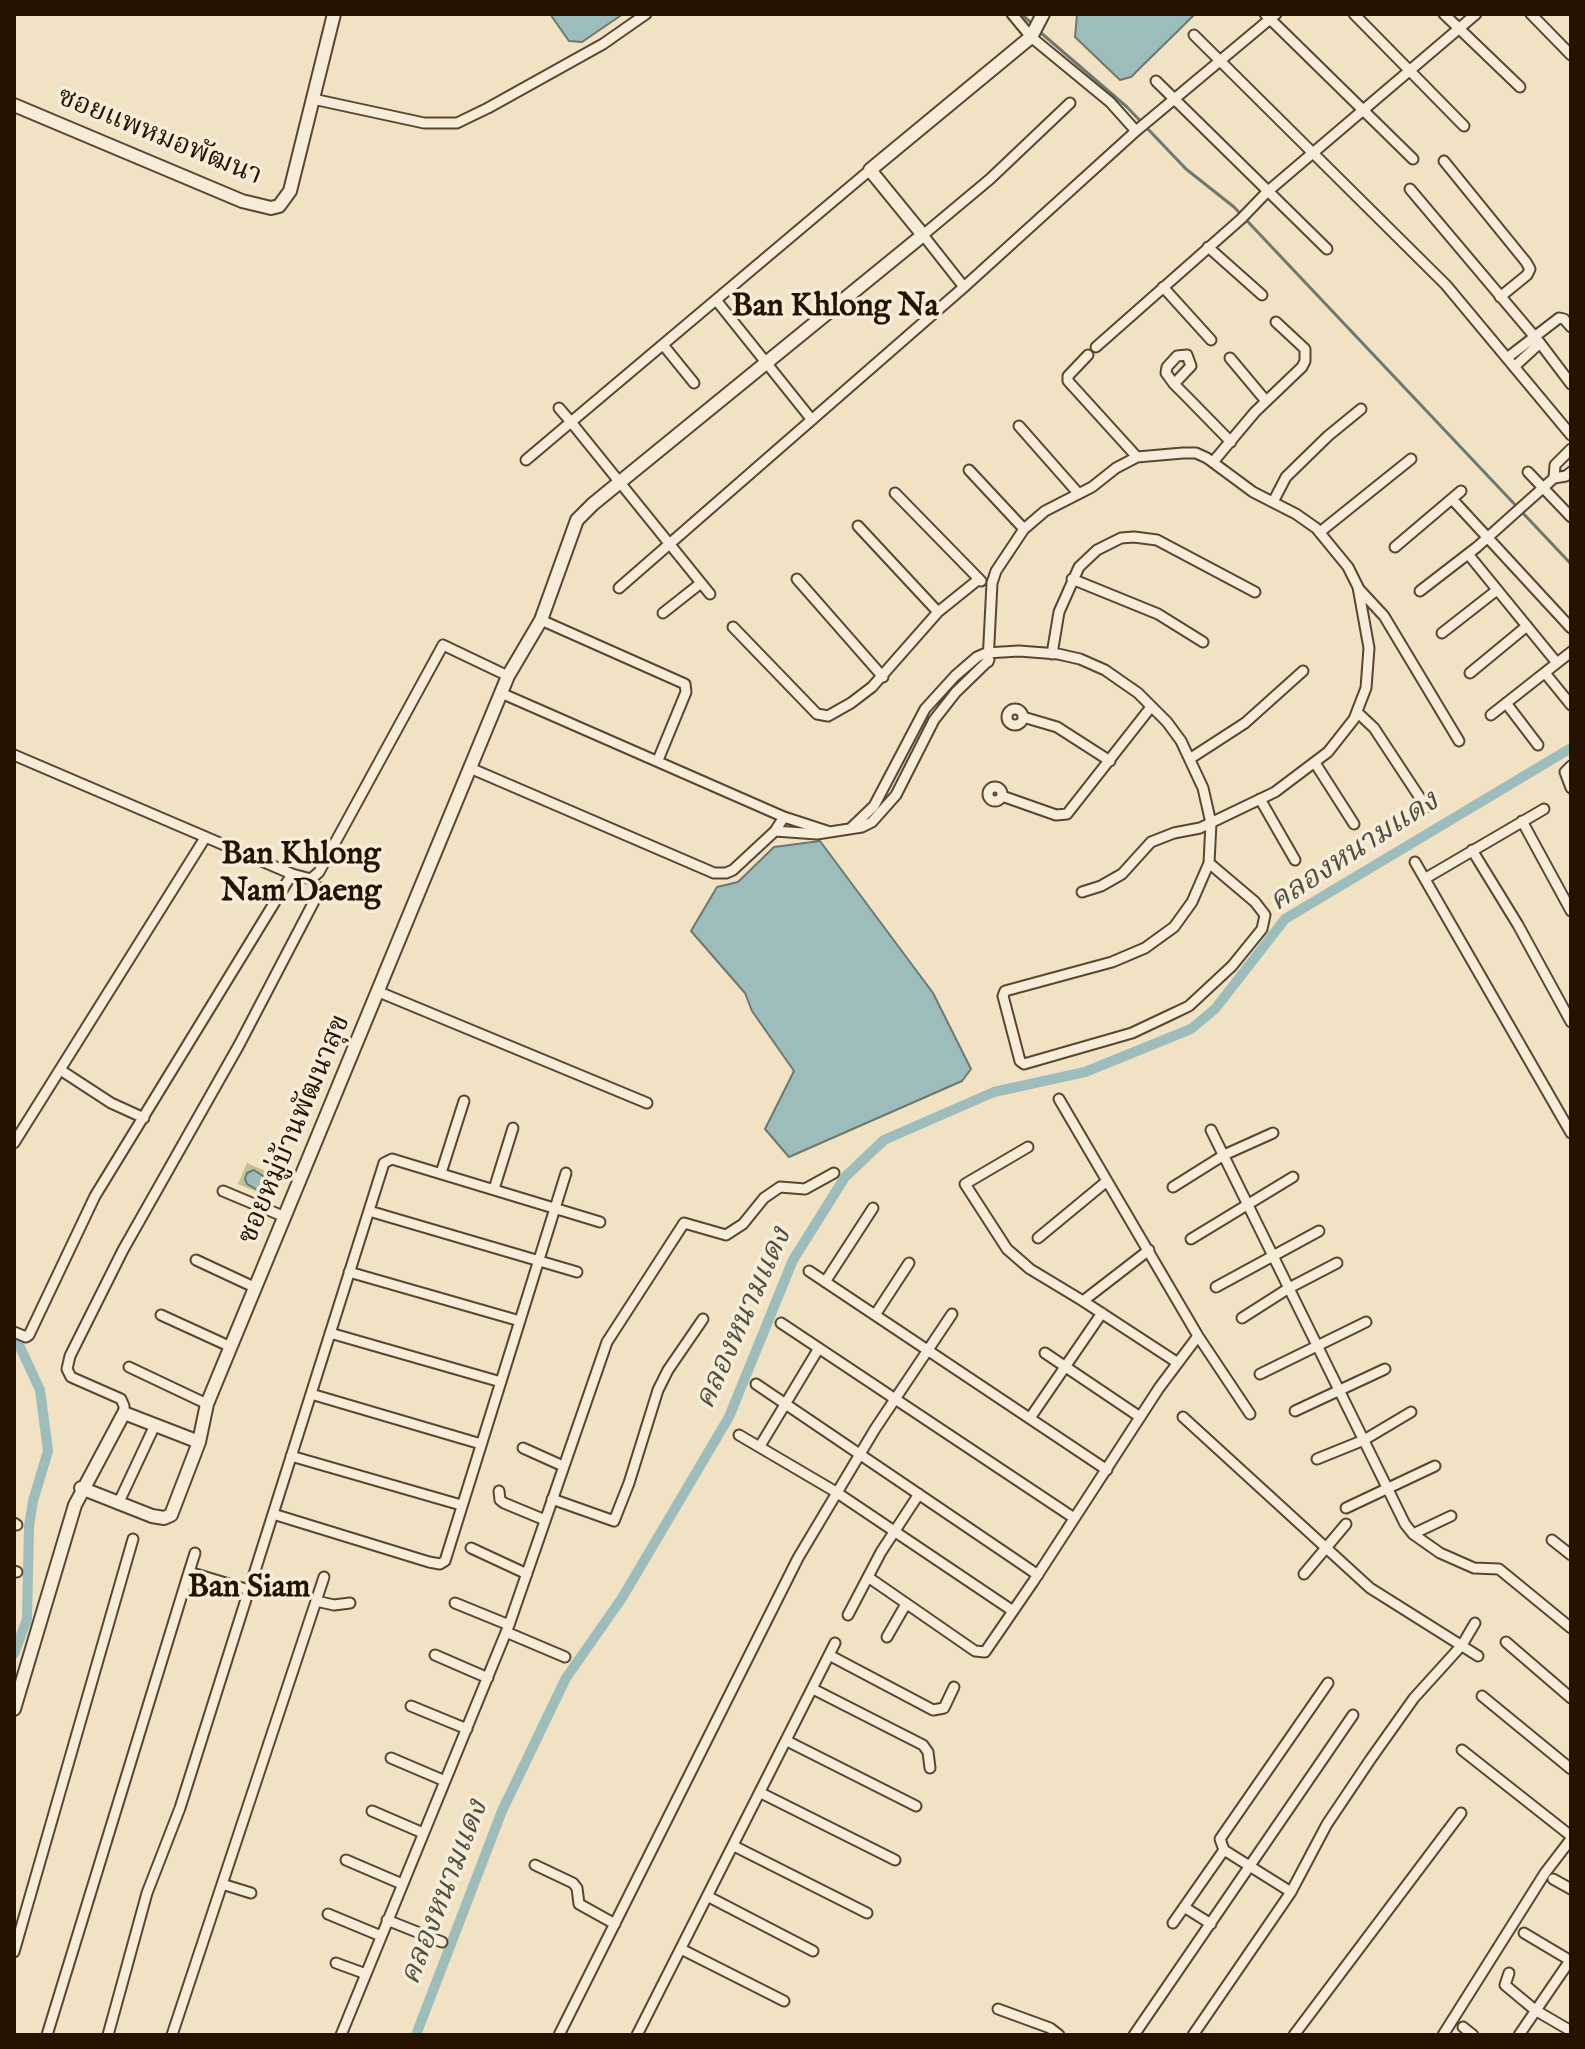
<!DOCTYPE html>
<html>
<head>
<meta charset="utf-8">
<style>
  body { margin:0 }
  #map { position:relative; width:1585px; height:2049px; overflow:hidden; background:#f1e2c3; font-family:"IM FELL English",serif }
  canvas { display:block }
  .frame { position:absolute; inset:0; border:16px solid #261200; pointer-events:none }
</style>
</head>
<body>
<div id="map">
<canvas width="1585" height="2049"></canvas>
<div class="frame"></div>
</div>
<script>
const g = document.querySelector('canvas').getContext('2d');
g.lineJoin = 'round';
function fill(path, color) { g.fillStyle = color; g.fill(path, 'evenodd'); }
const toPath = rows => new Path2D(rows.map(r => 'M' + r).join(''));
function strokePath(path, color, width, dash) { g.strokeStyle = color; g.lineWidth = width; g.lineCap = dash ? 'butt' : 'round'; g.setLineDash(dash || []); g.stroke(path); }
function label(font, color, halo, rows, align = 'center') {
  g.font = font + ' "IM FELL English","Noto Serif Thai",serif'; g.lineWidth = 7; g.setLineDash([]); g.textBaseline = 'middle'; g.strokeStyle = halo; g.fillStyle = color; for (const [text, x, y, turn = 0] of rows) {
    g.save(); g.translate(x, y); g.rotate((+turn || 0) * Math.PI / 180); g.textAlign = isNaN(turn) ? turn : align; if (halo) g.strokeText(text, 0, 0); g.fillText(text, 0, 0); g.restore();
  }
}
fill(toPath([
  [247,1163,279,1177,270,1197,238,1184]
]), '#c0c28f');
const water = toPath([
  [550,14,623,14,582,42,569,41,550,14],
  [1077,14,1195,14,1131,77,1120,80,1075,37,1077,14],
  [820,841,933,993,971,1069,962,1081,789,1157,765,1129,794,1071,752,1011,745,993,691,931,717,887,738,882,774,847,820,841],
  [254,1170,269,1180,267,1191,261,1192,247,1184,245,1179,247,1173,254,1170]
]);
fill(water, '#9dbcbc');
strokePath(water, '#6d7871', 2);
strokePath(toPath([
  [1022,14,1032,24],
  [1040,32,1127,107,1186,169,1234,207,1571,564]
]), '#6d7871', 3);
strokePath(toPath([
  [14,1334,40,1390,48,1451,33,1501,29,1526,27,1619,14,1654],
  [416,2035,502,1811,566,1678,622,1598,729,1417,793,1260,845,1177,884,1140,994,1092,1085,1072,1191,1029,1215,1009,1285,919,1571,748]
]), '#9dbcbc', 10);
const minor = toPath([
  [1012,14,1031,37,1110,102,1136,131],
  [1265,14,1413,159],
  [1354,14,1464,126],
  [1444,14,1520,87],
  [1531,14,1571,55],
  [1194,35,1446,285,1571,435],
  [1156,81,1327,249],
  [313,99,424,123,457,123,488,108,603,44,646,14],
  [1444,161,1526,262,1530,269,1527,275,1500,297],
  [1410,189,1540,343],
  [1208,247,1262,295],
  [964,287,923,235,990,179,1070,103],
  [1163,287,1211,340],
  [716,300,812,420],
  [664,346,694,383],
  [1096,347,1241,219,1267,192,1476,14],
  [1088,355,1068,376,1068,381,1137,457],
  [1230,358,1266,401],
  [1507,358,1559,318,1564,319,1571,327],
  [1514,367,1540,343,1571,384],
  [1174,384,1191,366,1187,355,1177,356,1167,367,1166,373,1174,384,1186,396,1231,442],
  [1019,426,1078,493],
  [1571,449,1555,465,1554,478,1566,476,1571,472],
  [526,460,571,422,559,408],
  [1213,462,1255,412,1302,367,1305,361,1305,349,1276,322],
  [969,470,1024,529],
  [1528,472,1571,517],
  [895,493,981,581],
  [1452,499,1571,628],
  [1273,502,1286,477,1328,436,1361,409],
  [858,526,938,612],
  [1320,532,1411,459],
  [1395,547,1461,491],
  [1468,554,1557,663],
  [797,579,883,677],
  [1072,579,1158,614,1203,642],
  [619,588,964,287,1136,131,1276,14],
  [1358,588,1384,616,1459,741],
  [1420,591,1477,547,1554,478],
  [710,594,571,422,870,170],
  [663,613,701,583],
  [541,620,685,684,686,692,658,760],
  [733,627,817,714,828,716,851,703,872,687,938,612,979,579],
  [1442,633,1497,590],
  [1052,654,1059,612,1079,567,1097,550,1121,538,1134,537,1157,540,1255,592],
  [988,662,992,583,996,571,1024,529,1045,511,1092,487,1116,468,1137,457,1183,453,1196,453,1207,458,1253,492,1296,514,1316,528,1348,567,1358,587,1369,648,1366,688,1354,719,1328,752,1275,792,1200,828,1174,833,1151,842,1122,874,1101,886,1082,892],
  [1470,673,1527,626],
  [1545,673,1571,705],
  [501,693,784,817],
  [1506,703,1538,745],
  '1007 717a8 8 0 1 1 16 0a8 8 0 1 1-16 0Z',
  [1357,712,1374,728,1426,807],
  [1491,715,1571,652],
  [1023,717,1057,727,1110,761],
  [14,755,292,874,311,879,319,872,443,645,508,676],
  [1191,758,1245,723,1303,671],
  [1315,763,1354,824],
  [1571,766,1565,772,1571,788],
  [470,768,714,873,726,873,733,870,775,831,784,817,830,832],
  '988 794a7 7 0 1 1 14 0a7 7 0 1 1-14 0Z',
  [1002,796,1056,815,1067,814,1151,707],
  [1260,799,1295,860],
  [1522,821,1571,911],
  [850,829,874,806,925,709,955,676,977,657,986,653,1019,651,1058,654,1080,659,1105,670,1138,693,1167,722,1181,741,1203,788,1211,823,1209,863,1192,902,1174,927,1145,948,1112,962,1005,991,1003,996,1020,1061,1024,1064,1132,1033,1168,1016,1189,1006,1232,966,1262,929,1265,915,1255,902,1209,863],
  [775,831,817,834,862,827,872,822,896,795,934,720,956,692,989,660],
  [1472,850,1518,925,1571,1022],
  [1415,862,1571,1133],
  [1426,878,1544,809],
  [379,992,647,1103],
  [62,1071,111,1103,144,1118],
  [1059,1099,1198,1336,1250,1414],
  [1211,1130,1405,1524,1413,1534,1440,1553,1474,1568,1499,1569,1571,1628],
  [14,1143,205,838],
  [1028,1147,965,1184,1007,1249,1030,1269,1083,1301,1178,1363],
  [441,1173,464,1101],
  [1173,1187,1224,1155,1273,1133],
  [494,1189,513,1128],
  [223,1191,285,1217],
  [369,1211,577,1272],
  [1038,1238,1107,1181],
  [1191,1239,1293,1177],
  [196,1260,256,1288],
  [809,1271,1107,1470],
  [349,1272,520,1321],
  [825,1282,873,1208],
  [1216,1287,1319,1231],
  [1083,1301,1149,1250],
  [161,1315,231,1347],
  [875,1315,909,1263],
  [1242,1318,1289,1288,1337,1263],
  [781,1323,1074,1518],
  [14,1332,26,1337,29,1335,95,1196,292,874],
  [330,1333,501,1382],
  [1045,1353,1140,1417],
  [129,1367,207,1404],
  [1260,1374,1366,1322],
  [756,1384,1038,1575],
  [311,1394,481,1444],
  [1295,1411,1385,1369],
  [124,1413,124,1406,121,1399,71,1377,67,1369,70,1356,123,1250,239,1045,321,888],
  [1183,1417,1370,1588,1478,1656],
  [1030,1418,1102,1313],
  [739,1435,836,1492,1013,1611],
  [760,1446,819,1348],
  [523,1448,563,1466],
  [291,1456,461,1505],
  [1317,1459,1364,1440,1411,1412],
  [499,1491,500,1500,504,1503,545,1520],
  [552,1499,614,1521,629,1483,658,1390,668,1370,703,1319],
  [118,1504,155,1425],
  [1346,1508,1435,1466],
  [273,1514,429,1562,440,1564,445,1561,566,1173],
  [14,1523,17,1525],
  [1413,1534,1451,1516],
  [1552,1540,1571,1555],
  [471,1548,527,1574],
  [14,1571,17,1572],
  [189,1572,195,1553],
  [1304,1574,1346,1524],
  [868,1577,975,1651,985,1652,1033,1582,1159,1388,1198,1336],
  [316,1601,334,1605,350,1603],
  [455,1603,509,1625],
  [848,1615,881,1552,919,1494],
  [506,1632,565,1657],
  [887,1637,906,1604],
  [1506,1642,1571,1698],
  [435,1655,488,1678],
  [829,1655,933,1710,944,1708,954,1687],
  [813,1689,923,1745,928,1752,930,1768],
  [1482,1696,1571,1769],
  [411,1706,467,1729],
  [787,1741,916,1806],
  [1462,1750,1571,1836],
  [391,1758,445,1781],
  [761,1793,895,1860],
  [372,1811,423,1833],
  [734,1846,867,1913],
  [346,1860,402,1884],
  [535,1865,573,1883,577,1888,579,1904,615,1924],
  [1553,1879,1571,1889],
  [222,1884,251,1893],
  [1291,1892,1224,1850,1220,1839,1328,1683],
  [709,1897,813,1951],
  [1184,1907,1211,1924],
  [328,1914,381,1936],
  [387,1920,442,1942],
  [1173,1923,1224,1850],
  [1524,1933,1571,1961],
  [681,1949,784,2001],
  [14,1952,133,1539],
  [336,1963,366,1974],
  [1509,1973,1505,1985,1535,2010,1571,2031],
  [998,2009,1050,2028,1059,2035],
  [1463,2027,1473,2035],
  [47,2035,189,1572,249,1590],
  [108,2035,147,1893,180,1808,384,1163,392,1159,600,1222],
  [172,2035,324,1577],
  [341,2035,509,1625,607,1342,684,1223,726,1235,743,1224,764,1198,780,1187,805,1189,834,1173],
  [559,2035,798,1558,875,1429,952,1314],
  [637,2035,835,1643],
  [1134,2035,1353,1715],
  [1193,2035,1291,1892,1327,1824,1370,1760,1414,1698,1462,1645,1475,1623],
  [1294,2035,1461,1813],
  [1443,2035,1545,1873,1571,1839],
  [1519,2035,1571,1959]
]);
const tertiary = toPath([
  [14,105,242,201,271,208,279,206,290,191,334,14],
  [81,1488,152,1516,164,1518,171,1515,199,1442,207,1404,508,676,541,620,577,520,593,504,923,235,870,170,1031,37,1043,14],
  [14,1709,75,1505,124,1413,199,1442]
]);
strokePath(minor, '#594631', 13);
strokePath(tertiary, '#594631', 16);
strokePath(minor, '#f6ecd8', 9);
strokePath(tertiary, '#f6ecd8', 12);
label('28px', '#261200', '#f6ecd8', [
  ["ซอยแพหมอพัฒนา",159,138,22],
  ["ซอยหมู่บ้านพัฒนาสุข",296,1130,-67]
]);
label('italic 30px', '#504e42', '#f6ecd8', [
  ["คลองหนามแดง",1355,853,-33],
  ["คลองหนามแดง",745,1319,-66],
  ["คลองหนามแดง",446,1893,-69]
]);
label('bold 32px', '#261200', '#f6ecd8', [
  ["Ban Khlong Na",835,308],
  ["Ban Khlong",301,856],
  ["Nam Daeng",301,893],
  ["Ban Siam",249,1589]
]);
</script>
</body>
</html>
